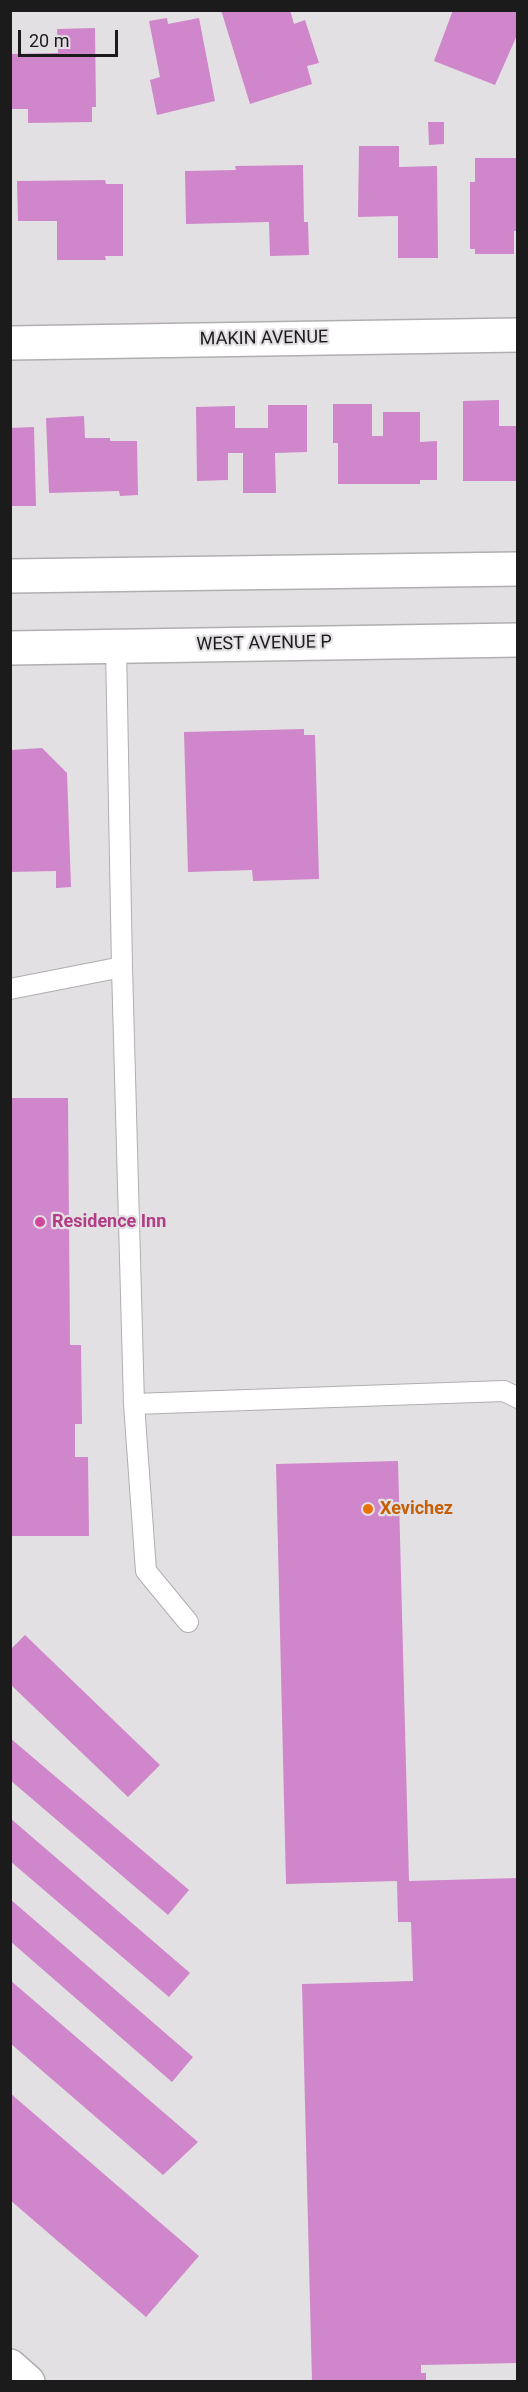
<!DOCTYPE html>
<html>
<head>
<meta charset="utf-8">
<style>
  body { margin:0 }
  #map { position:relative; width:528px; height:2392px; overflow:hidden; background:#e3e0e3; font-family:Roboto,sans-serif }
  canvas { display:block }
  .frame { position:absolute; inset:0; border:12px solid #1c1b1c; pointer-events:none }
  .scale { position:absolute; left:18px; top:30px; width:100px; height:27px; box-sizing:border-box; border:3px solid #1c1b1c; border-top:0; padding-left:8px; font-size:18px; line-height:21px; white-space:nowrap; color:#1c1b1c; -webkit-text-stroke:4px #e3e0e3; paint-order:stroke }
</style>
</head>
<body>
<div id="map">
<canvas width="528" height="2392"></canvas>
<div class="frame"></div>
<div class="scale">20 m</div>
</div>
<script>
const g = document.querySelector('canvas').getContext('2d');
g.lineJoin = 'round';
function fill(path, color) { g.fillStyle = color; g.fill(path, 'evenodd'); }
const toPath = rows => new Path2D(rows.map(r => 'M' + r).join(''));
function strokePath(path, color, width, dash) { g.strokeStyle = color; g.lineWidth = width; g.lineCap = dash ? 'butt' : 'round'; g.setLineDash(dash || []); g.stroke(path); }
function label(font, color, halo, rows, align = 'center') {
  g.font = font + ' Roboto,sans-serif'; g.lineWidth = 4.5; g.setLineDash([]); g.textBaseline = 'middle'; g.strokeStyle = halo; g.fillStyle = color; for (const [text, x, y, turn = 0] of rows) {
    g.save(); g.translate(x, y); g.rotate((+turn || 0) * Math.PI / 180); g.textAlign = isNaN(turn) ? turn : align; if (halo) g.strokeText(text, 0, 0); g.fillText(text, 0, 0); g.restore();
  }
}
fill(toPath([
  [221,10,290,10,294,24,305,20,319,63,307,66,312,84,250,104],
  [453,10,518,10,518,33,495,85,434,61],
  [167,18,168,24,199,18,215,101,157,115,150,80,160,77,149,21],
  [95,28,96,107,92,107,92,122,28,123,28,109,10,109,10,54,58,53,57,29],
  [428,122,444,122,444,144,429,145],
  [359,146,399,146,399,167,437,166,438,258,398,258,398,216,358,217],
  [475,158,518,158,518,231,514,231,514,254,475,254,475,249,470,249,470,182,475,182],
  [303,165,304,222,308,222,309,255,270,256,269,222,186,224,185,171,236,170,235,166],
  [105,180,106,184,123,184,123,256,105,256,106,260,57,260,57,221,18,221,17,181],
  [499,400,499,426,518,426,518,481,463,481,463,401],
  [333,404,372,404,372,436,383,436,383,412,420,412,420,442,437,441,437,480,420,480,420,484,338,484,338,443,333,443],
  [268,405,307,405,307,452,275,453,276,493,243,493,243,453,228,453,228,480,197,481,196,407,235,406,235,428,268,428],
  [84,416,85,438,110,438,110,441,137,441,138,495,120,496,119,491,49,493,46,418],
  [34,427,36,506,10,506,10,428],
  [304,729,304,735,315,735,319,879,253,881,252,870,188,872,184,732],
  [42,748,67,773,71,887,56,888,56,871,10,872,10,750],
  [10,1098,68,1098,70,1345,81,1345,82,1424,75,1424,75,1457,88,1457,89,1536,10,1536],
  [398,1461,409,1881,518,1878,518,2363,421,2365,421,2373,426,2373,426,2382,312,2382,302,1984,413,1981,411,1922,398,1922,397,1881,286,1884,276,1464],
  [25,1635,160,1765,128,1797,10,1684,10,1650],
  [10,1738,189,1890,168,1915,10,1780],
  [10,1818,190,1973,169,1997,10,1861],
  [10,1899,193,2057,172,2082,10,1941],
  [10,1980,198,2142,163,2175,10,2043],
  [10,2093,199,2256,146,2317,10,2200]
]), '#cf86ca');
const lane = toPath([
  [116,647,122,967,134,1404,146,1571,188,1622],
  [10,989,122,967],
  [134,1404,504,1391,518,1398]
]);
const street = toPath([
  [10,343,518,335]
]);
const primary = toPath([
  [10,576,518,569],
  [10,648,518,640]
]);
const highway = toPath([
  [10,2366,28,2382]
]);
strokePath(lane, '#b0aeb0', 22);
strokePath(street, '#b0aeb0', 36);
strokePath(primary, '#b0aeb0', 36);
strokePath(highway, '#b0aeb0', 36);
strokePath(lane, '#fff', 20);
strokePath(street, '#fff', 33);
strokePath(primary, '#fff', 33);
strokePath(highway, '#fff', 33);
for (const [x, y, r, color] of [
  [40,1222,6,"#d1479c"],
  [368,1509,6,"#e8710a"]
]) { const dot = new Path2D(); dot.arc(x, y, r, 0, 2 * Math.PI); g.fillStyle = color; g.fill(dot); strokePath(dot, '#e3e0e3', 2); }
label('18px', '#1c1b1c', '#e3e0e3', [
  ["MAKIN AVENUE",264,339,-1],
  ["WEST AVENUE P",264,644,-1]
]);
label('bold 18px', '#b23c85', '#e3e0e3', [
  ["Residence Inn",52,1222]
], 'left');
label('bold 18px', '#c56008', '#e3e0e3', [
  ["Xevichez",380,1509]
], 'left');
</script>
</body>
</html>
